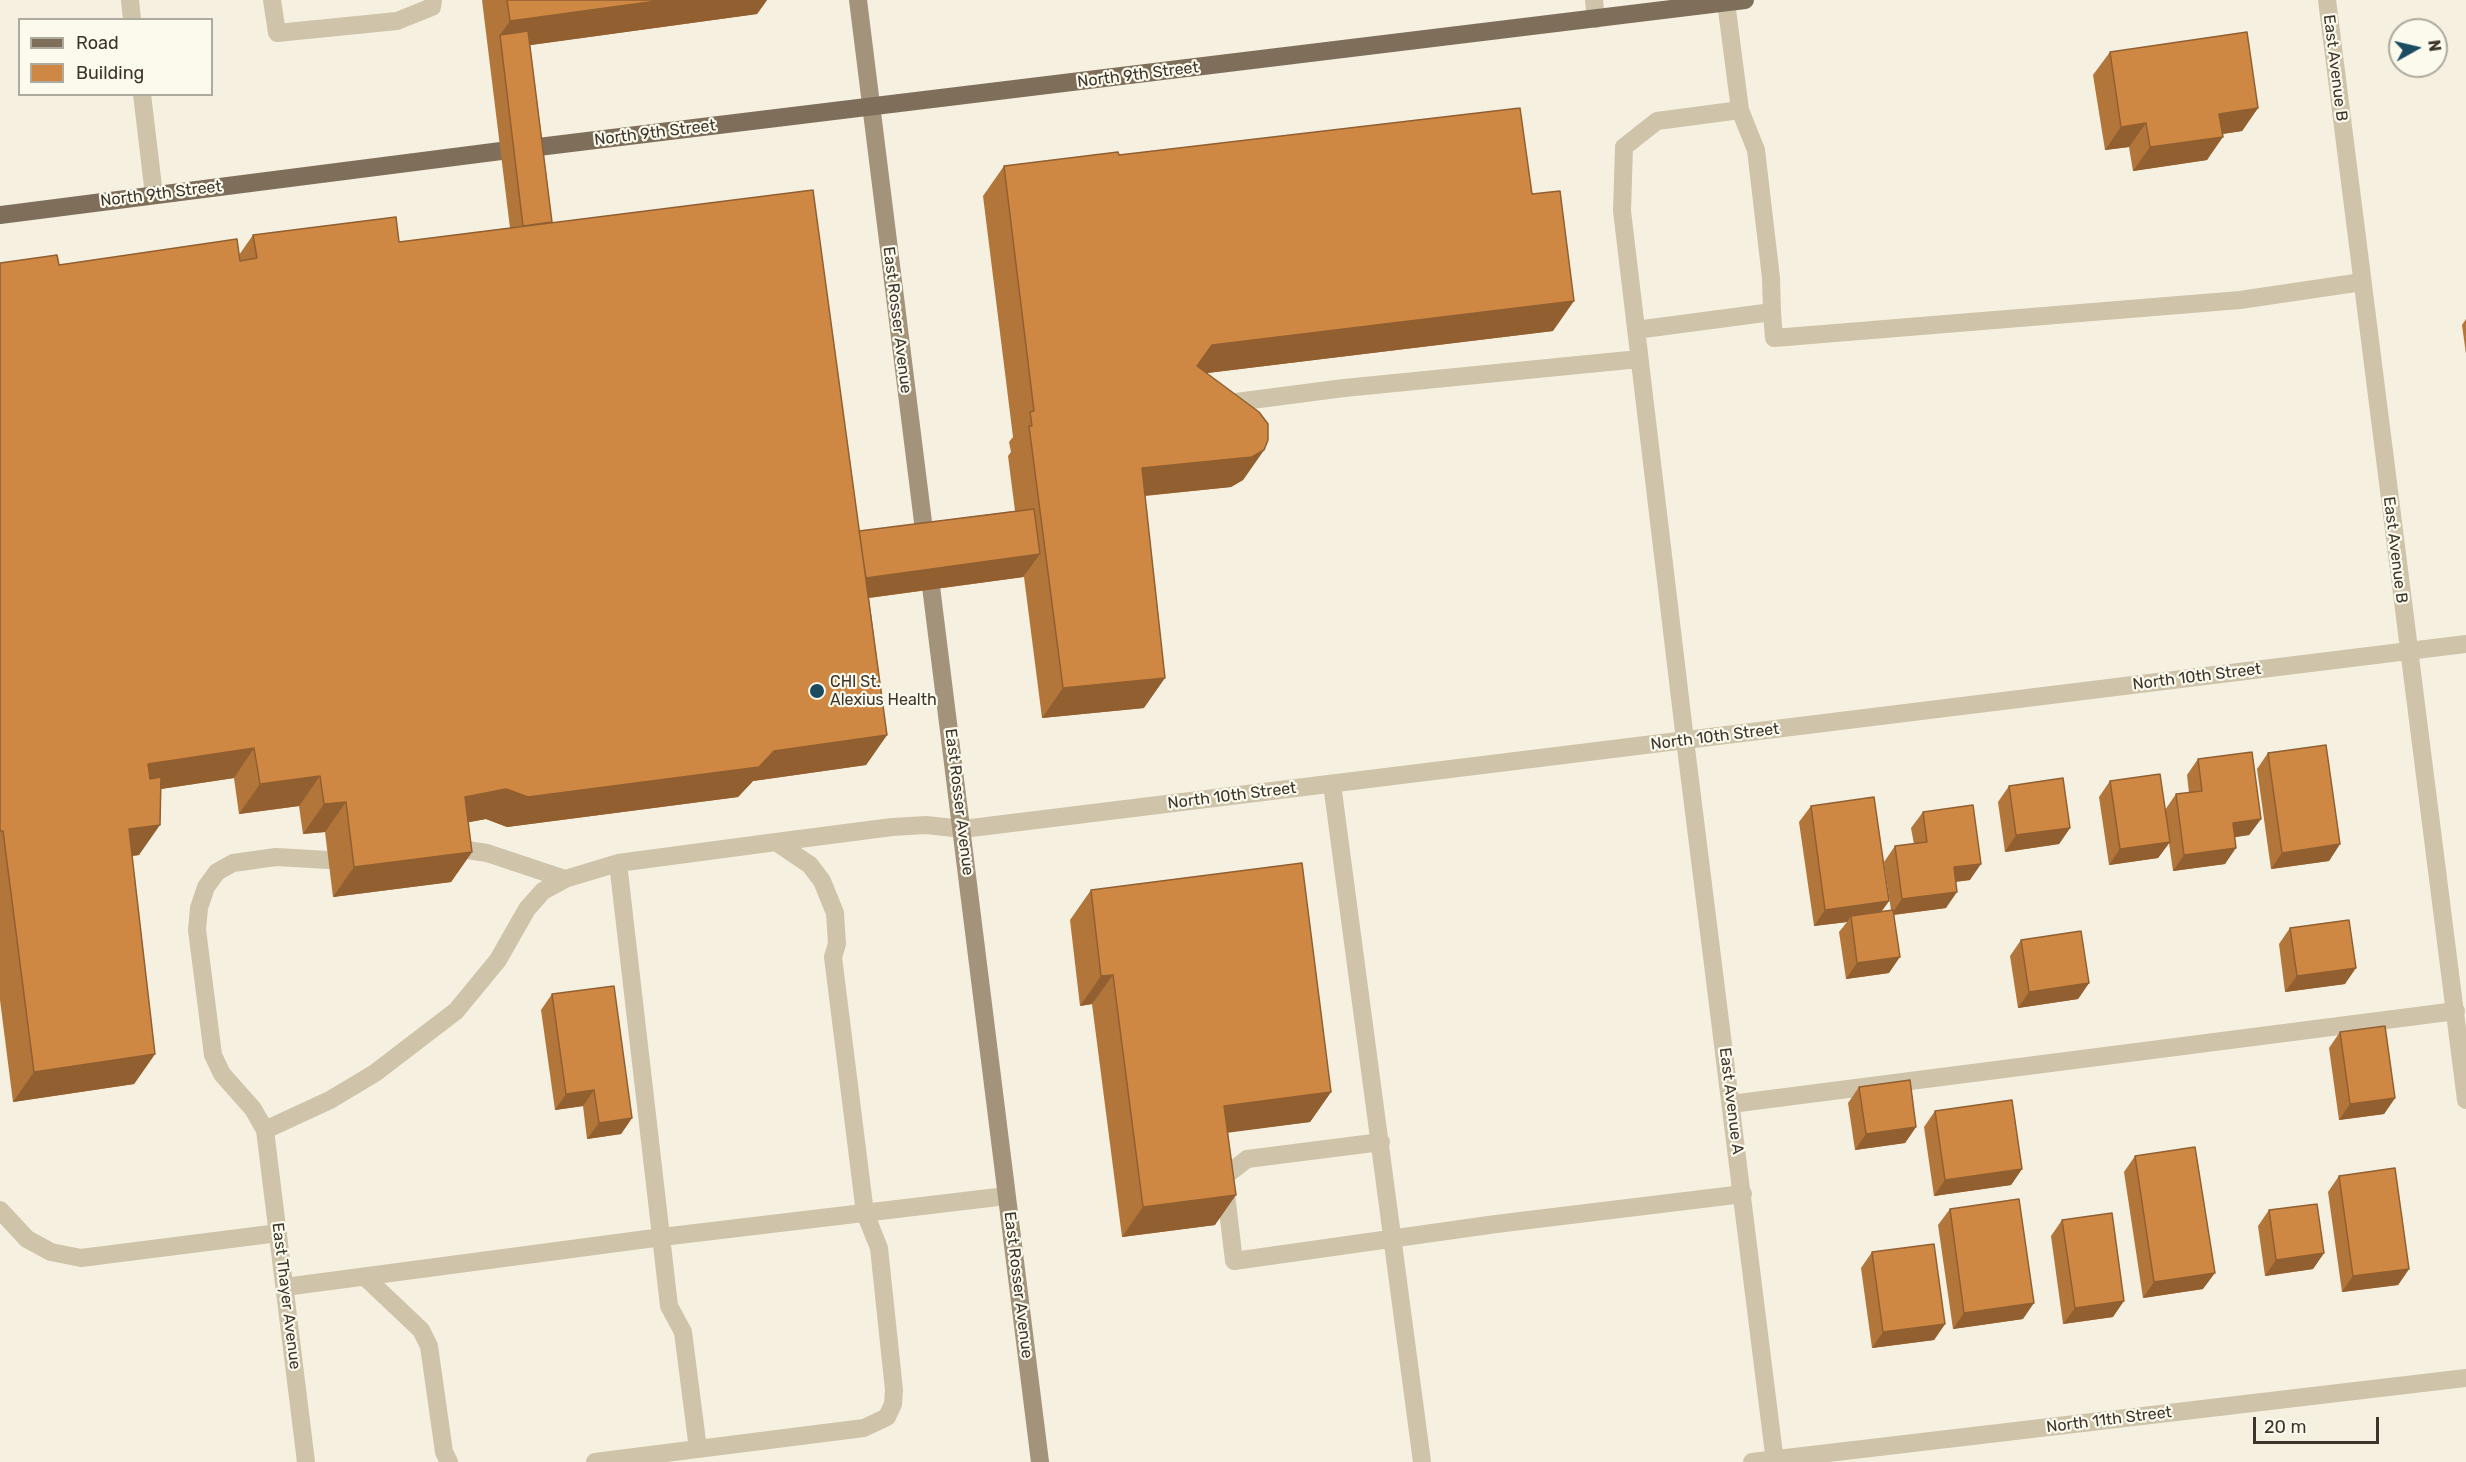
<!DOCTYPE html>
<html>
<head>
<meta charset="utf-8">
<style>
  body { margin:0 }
  #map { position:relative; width:2466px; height:1462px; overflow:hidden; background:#f5f0e0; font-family:Rubik,sans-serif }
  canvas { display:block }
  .legend { position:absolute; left:18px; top:18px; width:195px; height:78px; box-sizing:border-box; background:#fcf9ed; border:2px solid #afaa9f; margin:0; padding:8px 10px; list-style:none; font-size:18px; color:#3c342a }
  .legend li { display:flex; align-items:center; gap:12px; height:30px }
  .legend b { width:30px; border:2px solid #afaa9f }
  .north { position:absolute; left:2388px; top:18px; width:60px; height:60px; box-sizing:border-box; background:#fcf9ed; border:2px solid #afaa9f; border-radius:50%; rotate:82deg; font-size:16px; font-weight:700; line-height:24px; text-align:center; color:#3c342a }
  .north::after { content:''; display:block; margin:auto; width:21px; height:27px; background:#1b4b61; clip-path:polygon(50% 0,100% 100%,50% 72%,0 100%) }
  .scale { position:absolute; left:2253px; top:1417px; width:126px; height:27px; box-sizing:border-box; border:3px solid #3c342a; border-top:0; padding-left:8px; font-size:18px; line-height:21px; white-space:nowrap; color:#3c342a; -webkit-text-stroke:4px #fcf9ed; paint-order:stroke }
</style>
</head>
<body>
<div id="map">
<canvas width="2466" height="1462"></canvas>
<ul class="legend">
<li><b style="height:8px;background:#7f6f5a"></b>Road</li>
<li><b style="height:16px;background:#cf8844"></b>Building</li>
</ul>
<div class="north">N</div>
<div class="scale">20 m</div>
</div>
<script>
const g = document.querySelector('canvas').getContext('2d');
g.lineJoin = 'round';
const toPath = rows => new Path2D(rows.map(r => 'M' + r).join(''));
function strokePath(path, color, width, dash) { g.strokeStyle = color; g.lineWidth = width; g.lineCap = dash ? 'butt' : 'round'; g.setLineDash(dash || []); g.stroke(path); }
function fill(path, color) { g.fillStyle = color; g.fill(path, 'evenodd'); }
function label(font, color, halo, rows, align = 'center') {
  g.font = font + ' Rubik,sans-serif'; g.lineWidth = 4.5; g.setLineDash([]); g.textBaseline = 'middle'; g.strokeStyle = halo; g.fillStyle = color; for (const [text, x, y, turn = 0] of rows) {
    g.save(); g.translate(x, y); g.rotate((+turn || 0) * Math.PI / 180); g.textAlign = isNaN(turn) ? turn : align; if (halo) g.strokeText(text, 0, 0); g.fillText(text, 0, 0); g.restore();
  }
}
strokePath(toPath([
  [272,0,277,33,397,21,432,7,433,0],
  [1772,312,1774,338,2240,300,2362,282],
  [1636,330,1772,312,1771,278,1756,150,1740,110,1726,2],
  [1221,404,1344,388,1639,359],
  [1685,740,1622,211,1624,147,1657,121,1740,110],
  [1332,784,1422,1462],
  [448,847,487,853,565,879],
  [328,860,276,857,233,863,217,872,206,887,199,908,197,930,213,1055,222,1074,253,1109,265,1130,330,1100,375,1073,456,1011,498,960,527,909,543,891,565,879,618,863,776,842,892,827,926,825,963,829],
  [618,863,669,1306,683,1332,698,1449],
  [1731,1104,2456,1011],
  [1381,1142,1247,1159,1224,1177,1234,1261,1496,1224,1743,1194],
  [0,1210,27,1239,51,1252,81,1258,278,1233],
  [365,1277,421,1330,429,1346,444,1452,449,1462],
  [285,1287,662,1237,1006,1196],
  [595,1462,864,1428,887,1417,893,1404,894,1390,879,1248,865,1213,833,957,837,944,835,913,822,881,810,865,776,842]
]), '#cfc4aa', 18);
strokePath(toPath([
  [130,0,132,20],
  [1594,0,1596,19],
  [2327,0,2466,1100],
  [142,94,154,195],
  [1685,740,1775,1462],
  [963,829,2466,644],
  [265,1130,306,1462],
  [1752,1462,2466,1378]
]), '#cfc4aa', 18);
strokePath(toPath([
  [858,0,1040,1462]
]), '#a3937b', 18);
strokePath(toPath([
  [530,148,1745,0],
  [0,215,501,151]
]), '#7f6f5a', 18);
fill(toPath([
  [482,0,767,0,757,14,530,45,552,222,859,531,1015,511,1008,456,1011,452,1009,442,1013,437,983,196,1004,166,1119,155,1532,194,1553,331,1207,373,1264,450,1243,480,1231,487,1145,496,1144,708,1042,718,1024,577,869,598,887,735,866,765,753,781,738,797,507,827,486,819,468,822,472,852,451,882,333,897,325,832,303,834,299,806,239,814,234,778,161,789,139,855,132,856,155,1054,134,1084,13,1102,0,1000,0,263,59,265,239,255,253,235,399,242,510,228],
  [2110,52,2258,108,2242,131,2222,134,2207,160,2133,171,2129,147,2105,150,2093,75],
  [2466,319,2466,354,2462,325],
  [2268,753,2340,844,2329,861,2271,869,2257,769],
  [2198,759,2261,819,2249,835,2235,837,2225,864,2173,871,2169,843,2158,858,2109,865,2099,797,2110,781,2165,810,2176,794,2189,793,2187,775],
  [2009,786,2070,828,2059,844,2005,852,1998,802],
  [1811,806,1889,901,1882,911,1891,910,1884,862,1895,846,1914,844,1911,828,1923,812,1970,880,1956,882,1946,908,1894,915,1889,973,1846,979,1839,932,1847,922,1814,926,1799,822],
  [1091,890,1331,1092,1310,1122,1228,1132,1215,1225,1122,1237,1092,1004,1080,1006,1070,920],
  [2290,928,2345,984,2285,992,2279,944],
  [2021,940,2089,983,2078,999,2018,1008,2010,956],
  [552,994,632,1118,621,1134,587,1139,583,1106,555,1110,541,1010],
  [2340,1032,2395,1098,2384,1114,2339,1120,2329,1048],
  [1859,1087,1916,1127,1905,1143,1855,1150,1848,1103],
  [1935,1111,2022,1169,2011,1185,1934,1196,1924,1127],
  [2135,1156,2203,1289,2143,1298,2124,1172],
  [2339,1176,2409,1269,2398,1285,2342,1292,2328,1192],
  [1950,1209,2023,1319,1953,1329,1938,1225],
  [2269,1210,2324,1253,2313,1269,2265,1276,2258,1226],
  [2062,1220,2113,1317,2063,1324,2051,1236],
  [1872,1252,1945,1324,1934,1340,1872,1348,1861,1268]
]), '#b2753a');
fill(toPath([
  [664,0,767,0,757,14,502,49,500,35,510,21],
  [2258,108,2242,131,2203,137,2219,114],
  [2146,123,2129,147,2105,150,2121,127],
  [2223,137,2207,160,2133,171,2150,147],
  [1574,301,1553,331,1191,375,1176,396,1212,345],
  [1264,450,1243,480,1231,487,1121,498,1142,468],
  [1040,554,1023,577,845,601,862,578],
  [1165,678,1144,708,1042,718,1063,688],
  [887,735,866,765,753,781,738,797,507,827,486,819,444,827,465,797,506,789],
  [254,748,234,778,127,794,148,764],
  [320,776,299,806,239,814,260,784],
  [346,802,325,832,303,834,324,804],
  [2261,819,2249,835,2222,839,2233,823],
  [160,825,139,855,108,859,129,829],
  [2070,828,2059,844,2005,852,2016,835],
  [2170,842,2158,858,2109,865,2120,849],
  [2340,844,2329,861,2271,869,2282,853],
  [2236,848,2225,864,2173,871,2184,855],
  [472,852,451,882,333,897,354,867],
  [1981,864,1970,880,1942,883,1954,867],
  [1957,892,1946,908,1891,915,1902,899],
  [1889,901,1877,917,1851,916,1847,922,1814,926,1825,910],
  [1900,957,1889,973,1846,979,1857,963],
  [2356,968,2345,984,2285,992,2297,976],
  [1113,975,1092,1004,1080,1006,1101,976],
  [2089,983,2078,999,2018,1008,2029,992],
  [155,1054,134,1084,13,1102,34,1072],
  [594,1090,583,1106,555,1110,566,1094],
  [1331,1092,1310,1122,1203,1136,1224,1106],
  [2395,1098,2384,1114,2339,1120,2350,1104],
  [632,1118,621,1134,587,1139,599,1123],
  [1916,1127,1905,1143,1855,1150,1866,1134],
  [2022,1169,2011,1185,1934,1196,1945,1180],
  [1236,1195,1215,1225,1122,1237,1143,1207],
  [2324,1253,2313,1269,2265,1276,2276,1260],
  [2409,1269,2398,1285,2342,1292,2353,1276],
  [2215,1273,2203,1289,2143,1298,2154,1282],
  [2124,1301,2113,1317,2063,1324,2075,1308],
  [2034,1303,2023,1319,1953,1329,1964,1313],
  [1945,1324,1934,1340,1872,1348,1883,1332]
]), '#915f30');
const building = toPath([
  [507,0,664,0,510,21,507,0],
  [528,31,552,222,523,226,500,35,528,31],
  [2247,32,2258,108,2219,114,2223,137,2150,147,2146,123,2121,127,2110,52,2247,32],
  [1520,108,1532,194,1560,191,1574,301,1212,345,1197,366,1259,412,1268,424,1268,440,1264,450,1252,457,1142,468,1165,678,1063,688,1029,426,1032,426,1030,412,1034,411,1004,166,1118,152,1119,155,1520,108],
  [813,190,887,735,774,751,759,767,528,797,506,789,465,797,472,852,354,867,346,802,324,804,320,776,260,784,254,748,148,764,150,779,161,777,160,825,129,829,155,1054,34,1072,3,831,0,831,0,263,57,255,59,265,237,239,240,261,257,258,253,235,396,217,399,242,813,190],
  [1034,509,1040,554,866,578,859,531,1034,509],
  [2326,745,2340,844,2282,853,2268,753,2326,745],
  [2252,752,2261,819,2233,823,2236,848,2184,855,2176,794,2202,791,2198,759,2252,752],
  [2160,774,2170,842,2120,849,2110,781,2160,774],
  [2063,778,2070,828,2016,835,2009,786,2063,778],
  [1874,797,1889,901,1825,910,1811,806,1874,797],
  [1973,805,1981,864,1954,867,1957,892,1902,899,1895,846,1927,842,1923,812,1973,805],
  [1302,863,1331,1092,1224,1106,1236,1195,1143,1207,1113,975,1101,976,1091,890,1302,863],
  [1893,910,1900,957,1857,963,1851,916,1893,910],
  [2349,920,2356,968,2297,976,2290,928,2349,920],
  [2081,931,2089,983,2029,992,2021,940,2081,931],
  [614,986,632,1118,599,1123,594,1090,566,1094,552,994,614,986],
  [2385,1026,2395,1098,2350,1104,2340,1032,2385,1026],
  [1910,1080,1916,1127,1866,1134,1859,1087,1910,1080],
  [2012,1100,2022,1169,1945,1180,1935,1111,2012,1100],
  [2195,1147,2215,1273,2154,1282,2135,1156,2195,1147],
  [2395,1168,2409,1269,2353,1276,2339,1176,2395,1168],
  [2019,1199,2034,1303,1964,1313,1950,1209,2019,1199],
  [2317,1204,2324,1253,2276,1260,2269,1210,2317,1204],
  [2112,1213,2124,1301,2075,1308,2062,1220,2112,1213],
  [1934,1244,1945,1324,1883,1332,1872,1252,1934,1244]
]);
fill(building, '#cf8844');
strokePath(building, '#915f30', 1.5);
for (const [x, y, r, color] of [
  [817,691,8,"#1b4b61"]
]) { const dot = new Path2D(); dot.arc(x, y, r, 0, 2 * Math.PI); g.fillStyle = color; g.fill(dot); strokePath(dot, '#fcf9ed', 2); }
label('16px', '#3c342a', '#fcf9ed', [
  ["East Avenue B",2335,68,83],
  ["North 9th Street",1138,75,-7],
  ["North 9th Street",655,133,-7],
  ["North 9th Street",161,194,-7],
  ["East Rosser Avenue",897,320,83],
  ["East Avenue B",2395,550,83],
  ["North 10th Street",2197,677,-7],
  ["North 10th Street",1715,737,-7],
  ["North 10th Street",1232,796,-7],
  ["East Rosser Avenue",959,802,83],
  ["East Avenue A",1731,1101,83],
  ["East Rosser Avenue",1018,1285,83],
  ["East Thayer Avenue",286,1296,83],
  ["North 11th Street",2109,1420,-7]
]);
label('16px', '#3c342a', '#fcf9ed', [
  ["CHI St.",830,682],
  ["Alexius Health",830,700]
], 'left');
</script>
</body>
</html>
